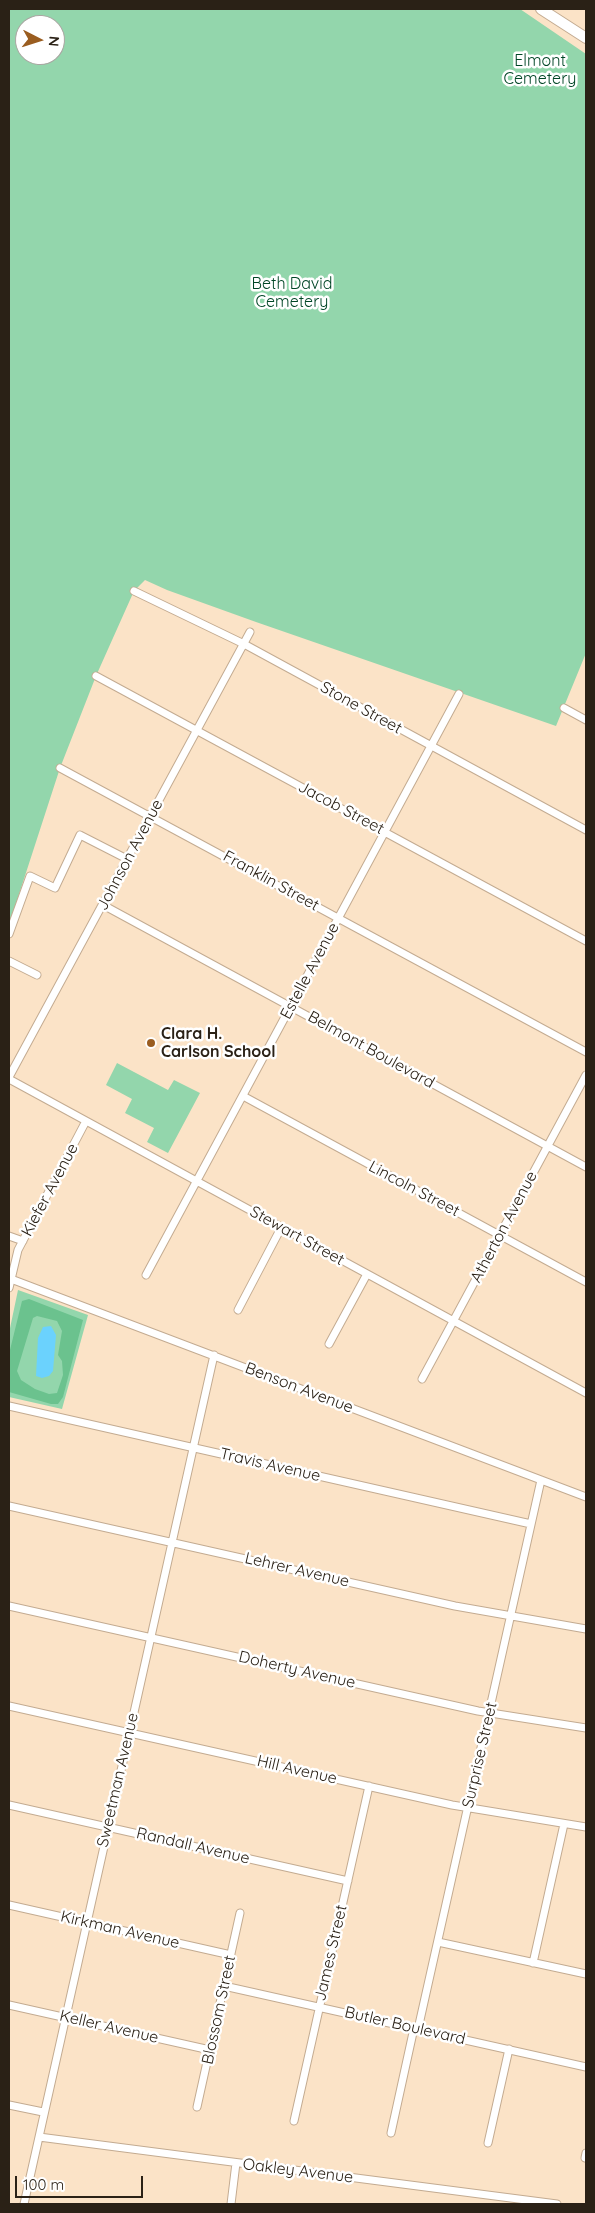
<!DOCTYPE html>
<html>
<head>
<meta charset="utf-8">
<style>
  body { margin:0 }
  #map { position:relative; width:595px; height:2213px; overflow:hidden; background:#fbe3c7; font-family:Quicksand,sans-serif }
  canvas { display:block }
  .frame { position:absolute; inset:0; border:10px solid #2a2116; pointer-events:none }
  .north { position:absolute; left:15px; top:15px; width:50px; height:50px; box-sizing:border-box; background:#fff; border:1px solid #aaa6a2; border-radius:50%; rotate:95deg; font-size:14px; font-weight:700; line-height:20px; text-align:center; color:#2a2116 }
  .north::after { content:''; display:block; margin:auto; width:18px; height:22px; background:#9a5d20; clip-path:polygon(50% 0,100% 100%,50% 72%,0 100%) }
  .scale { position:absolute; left:15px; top:2176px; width:128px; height:22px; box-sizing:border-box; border:2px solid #2a2116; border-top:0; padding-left:6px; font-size:15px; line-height:18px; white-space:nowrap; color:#2a2116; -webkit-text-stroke:4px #fff; paint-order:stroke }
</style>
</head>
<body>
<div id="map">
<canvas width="595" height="2213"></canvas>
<div class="frame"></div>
<div class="north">N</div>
<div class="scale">100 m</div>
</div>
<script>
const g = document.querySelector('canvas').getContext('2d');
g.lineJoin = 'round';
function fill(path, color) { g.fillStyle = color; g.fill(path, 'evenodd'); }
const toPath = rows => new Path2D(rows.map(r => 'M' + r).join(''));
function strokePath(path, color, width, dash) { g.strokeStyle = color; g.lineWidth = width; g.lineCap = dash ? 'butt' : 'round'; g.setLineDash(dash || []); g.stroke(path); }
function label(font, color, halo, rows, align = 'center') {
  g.font = font + ' Quicksand,sans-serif'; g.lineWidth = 5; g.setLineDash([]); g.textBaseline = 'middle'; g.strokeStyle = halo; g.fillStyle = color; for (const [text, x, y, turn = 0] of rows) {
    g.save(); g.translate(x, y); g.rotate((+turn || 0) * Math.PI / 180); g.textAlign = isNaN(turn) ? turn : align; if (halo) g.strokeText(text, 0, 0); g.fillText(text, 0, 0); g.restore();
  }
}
fill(toPath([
  [9,9,520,9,586,54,586,653,556,726,256,622,167,590,145,580,134,591,96,676,60,768,9,925],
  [25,25,55,25,55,55,25,55],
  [117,1063,168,1090,174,1080,200,1093,168,1153,147,1142,154,1128,125,1113,132,1099,106,1085],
  [18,1290,88,1315,62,1409,9,1397,9,1333]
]), '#93d6ac');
fill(toPath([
  [29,1299,83,1320,63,1397,58,1404,51,1404,9,1392,9,1354,22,1301],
  [37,1316,57,1321,62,1331,58,1355,62,1361,63,1375,57,1393,49,1394,35,1389,21,1380,17,1371,33,1318]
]), '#6bc28e');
fill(toPath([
  [51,1326,56,1335,53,1371,49,1376,42,1378,36,1376,38,1338,43,1327]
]), '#6bd2fd');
const minor = toPath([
  [134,591,244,644,586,830],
  [96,676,586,941],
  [564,708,586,720],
  [60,768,586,1052],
  [103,905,586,1167],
  [9,934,30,876,55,888,80,835,127,859],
  [9,961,37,975],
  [9,1077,250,632],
  [9,1079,586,1393],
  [243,1096,586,1282],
  [9,1236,23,1241],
  [146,1275,459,694],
  [11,1279,586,1497],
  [9,1288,18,1250,86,1121],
  [238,1310,281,1228],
  [329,1344,367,1274],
  [422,1379,586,1075],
  [9,1406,531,1524],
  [9,1506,455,1606,586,1629],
  [9,1606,478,1711,586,1728],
  [9,1706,452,1805,586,1827],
  [9,1805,348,1881],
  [9,1905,231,1955],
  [438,1942,586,1974],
  [533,1963,564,1824],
  [224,1986,586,2067],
  [9,2005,210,2050],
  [418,2029,541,1480],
  [9,2105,43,2112],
  [197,2107,240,1913],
  [294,2121,369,1786],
  [391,2133,414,2028],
  [39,2137,557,2204],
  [488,2143,509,2049],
  [585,2158,586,2153],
  [24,2204,214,1355],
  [231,2204,236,2163]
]);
const secondary = toPath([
  [541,9,586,38]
]);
strokePath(minor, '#c3ab91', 9);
strokePath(secondary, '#c3ab91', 12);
strokePath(minor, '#fff', 7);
strokePath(secondary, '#fff', 10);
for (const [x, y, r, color] of [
  [151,1043,5,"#9a5d20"]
]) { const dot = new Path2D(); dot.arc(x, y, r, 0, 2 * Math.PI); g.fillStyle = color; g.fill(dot); strokePath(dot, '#fff', 2); }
label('16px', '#004626', '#fff', [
  ["Elmont",540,61],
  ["Cemetery",540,79],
  ["Beth David",292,284],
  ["Cemetery",292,302]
]);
label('16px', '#2a2116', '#fff', [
  ["Stone Street",361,708,29],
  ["Jacob Street",341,808,28],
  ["Johnson Avenue",130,855,-62],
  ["Franklin Street",271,881,29],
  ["Estelle Avenue",310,971,-62],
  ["Belmont Boulevard",371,1050,29],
  ["Lincoln Street",414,1189,28],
  ["Kiefer Avenue",50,1190,-62],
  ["Atherton Avenue",504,1227,-62],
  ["Stewart Street",297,1236,29],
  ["Benson Avenue",299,1388,21],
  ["Travis Avenue",270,1465,13],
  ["Lehrer Avenue",297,1570,13],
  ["Doherty Avenue",297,1670,13],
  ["Surprise Street",480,1755,-77],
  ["Hill Avenue",297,1770,13],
  ["Sweetman Avenue",118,1780,-77],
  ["Randall Avenue",193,1846,13],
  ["Kirkman Avenue",120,1930,13],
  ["James Street",331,1953,-77],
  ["Blossom Street",219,2010,-78],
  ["Butler Boulevard",405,2026,13],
  ["Keller Avenue",109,2027,13],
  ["Oakley Avenue",298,2171,7]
]);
label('bold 16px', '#2a2116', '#fff', [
  ["Clara H.",161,1034],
  ["Carlson School",161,1052]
], 'left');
</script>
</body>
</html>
